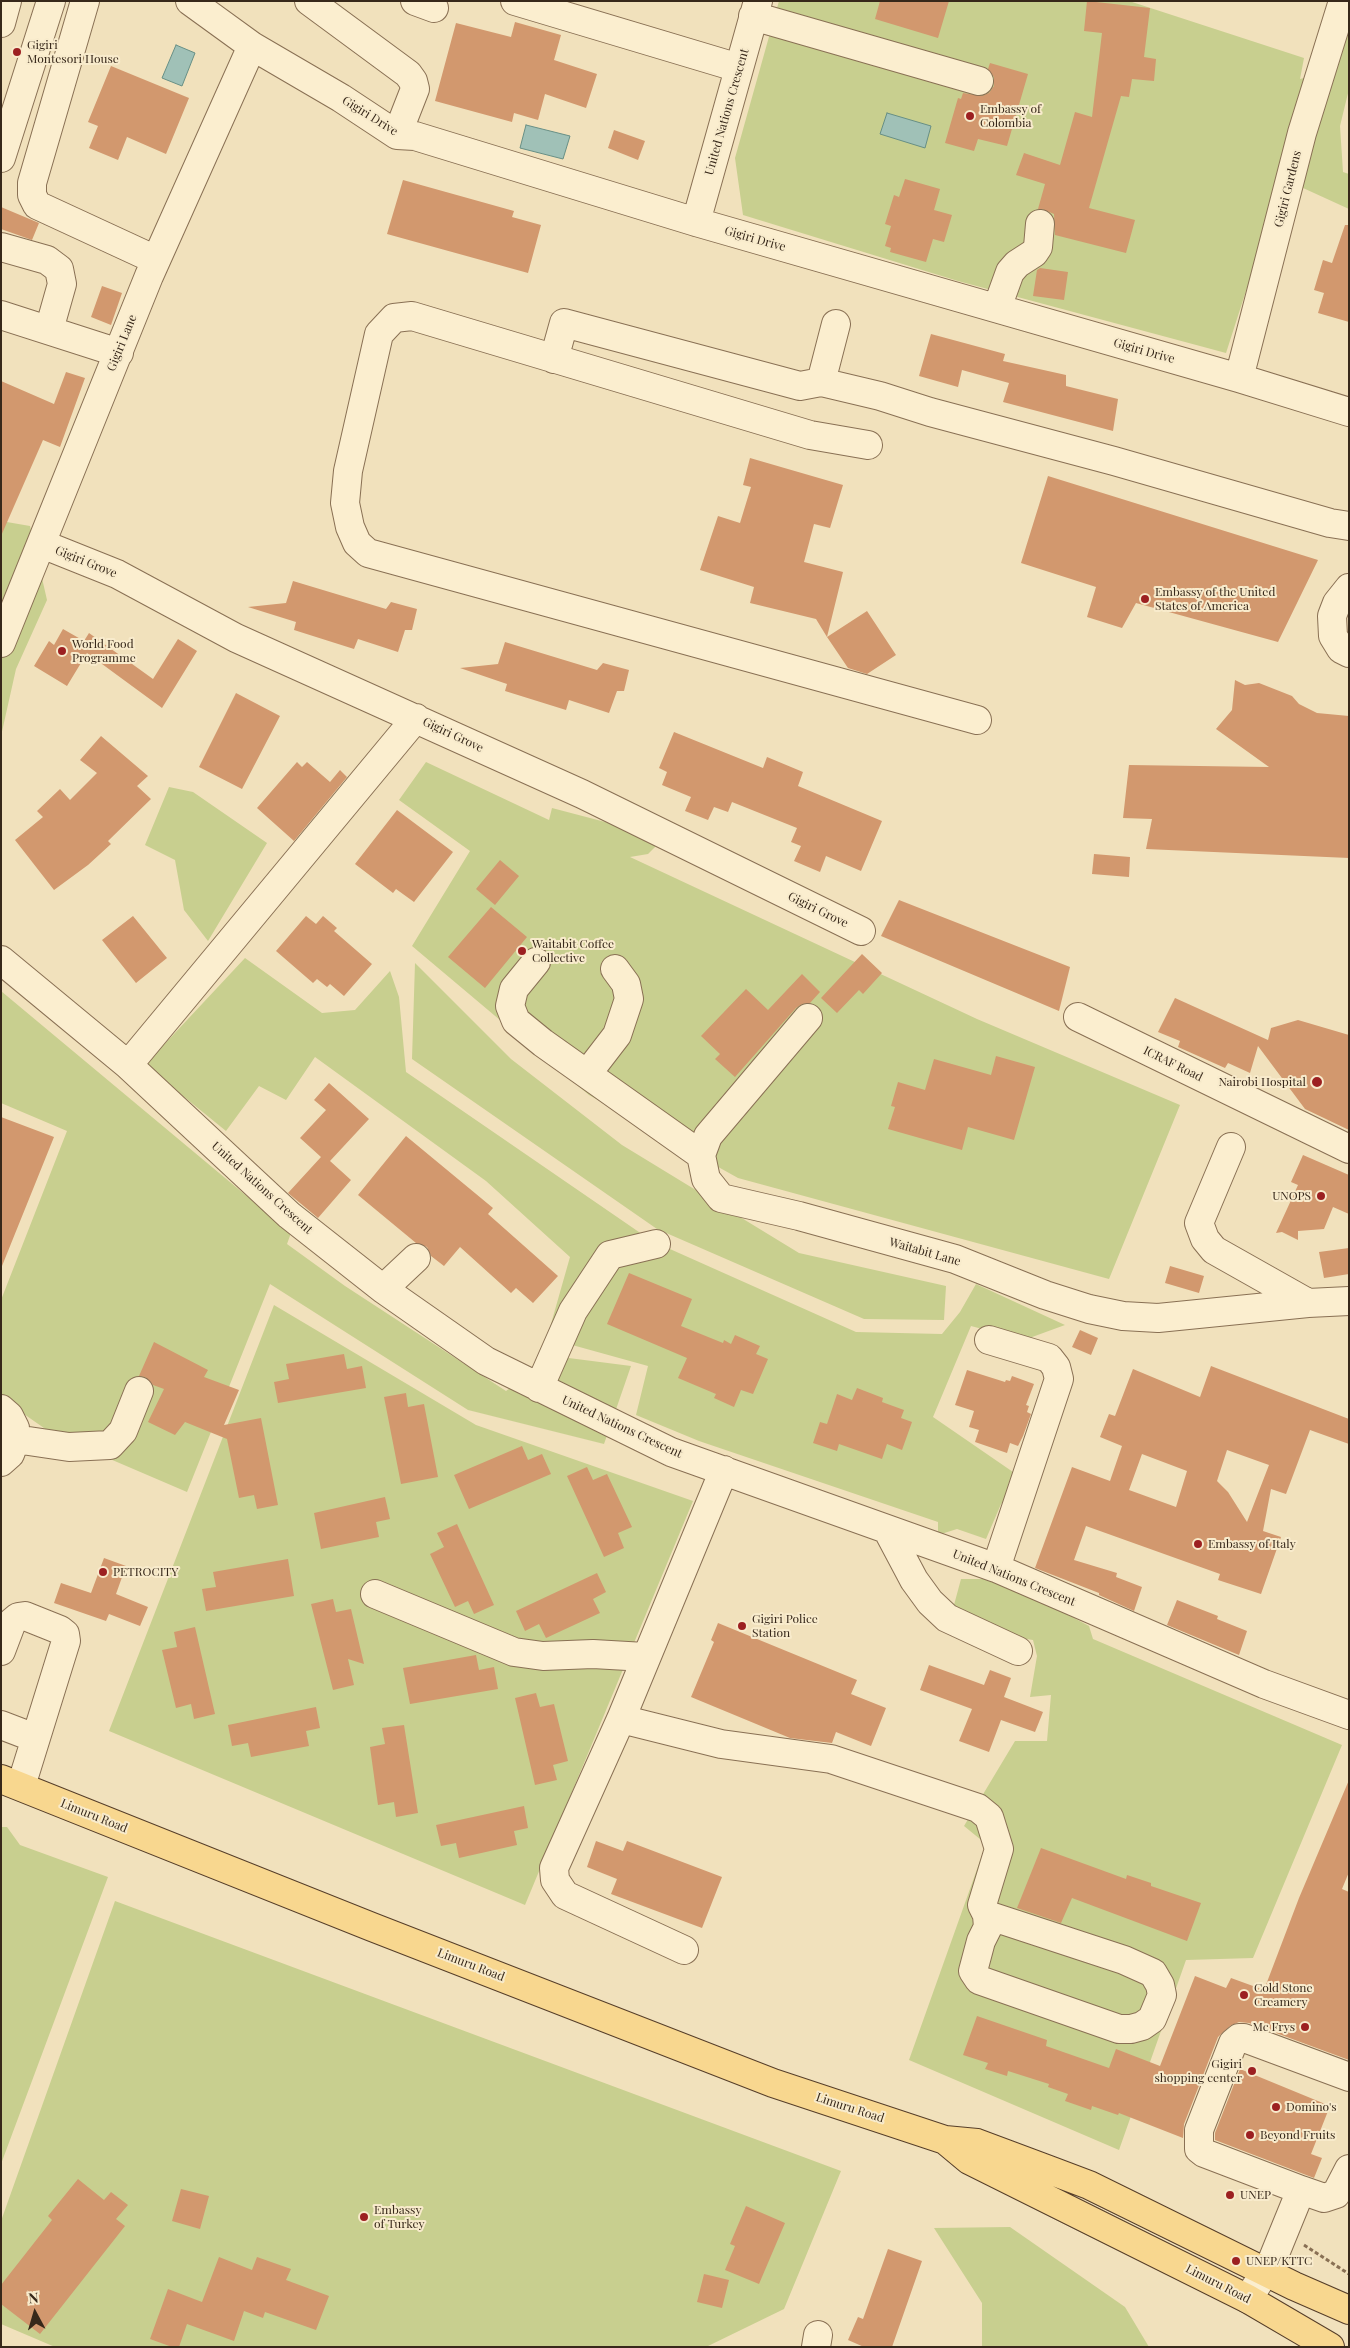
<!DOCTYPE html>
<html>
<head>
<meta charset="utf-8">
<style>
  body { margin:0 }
  #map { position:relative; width:1350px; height:2348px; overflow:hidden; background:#f1e1bc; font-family:"Playfair Display",serif }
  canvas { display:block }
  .frame { position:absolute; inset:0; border:2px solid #37281a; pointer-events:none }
  .north { position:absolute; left:10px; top:2288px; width:50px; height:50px; -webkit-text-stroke:4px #f8ebcc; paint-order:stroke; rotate:354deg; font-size:14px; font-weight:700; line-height:20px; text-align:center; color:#37281a }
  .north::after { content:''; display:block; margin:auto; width:18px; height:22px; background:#37281a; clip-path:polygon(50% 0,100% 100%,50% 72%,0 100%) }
</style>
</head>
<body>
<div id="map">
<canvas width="1350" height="2348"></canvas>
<div class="frame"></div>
<div class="north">N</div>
</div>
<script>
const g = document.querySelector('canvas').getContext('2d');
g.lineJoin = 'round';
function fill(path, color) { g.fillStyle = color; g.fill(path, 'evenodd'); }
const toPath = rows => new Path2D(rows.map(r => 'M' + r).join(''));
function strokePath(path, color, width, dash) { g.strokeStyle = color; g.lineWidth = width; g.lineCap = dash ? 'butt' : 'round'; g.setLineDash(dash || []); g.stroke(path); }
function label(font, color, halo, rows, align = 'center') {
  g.font = font + ' "Playfair Display",serif'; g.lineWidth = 4; g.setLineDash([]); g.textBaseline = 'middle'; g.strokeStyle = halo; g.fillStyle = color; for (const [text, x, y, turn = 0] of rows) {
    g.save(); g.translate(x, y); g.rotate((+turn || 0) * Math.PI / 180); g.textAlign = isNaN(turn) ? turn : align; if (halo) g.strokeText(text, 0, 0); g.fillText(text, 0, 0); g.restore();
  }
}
fill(toPath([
  [779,1,1129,1,1304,58,1300,79,1304,78,1349,1,1349,89,1340,126,1343,172,1349,174,1349,209,1279,177,1272,210,1226,353,958,281,743,215,735,158],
  [1,521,30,526,47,600,16,669,1,736],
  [426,762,549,820,552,808,609,823,658,844,648,854,630,857,977,1019,1180,1105,1109,1279,738,1178,589,1095,412,946,470,851,399,800],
  [169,787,193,792,267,843,208,941,184,910,175,860,145,845],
  [245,958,322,1013,355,1010,390,971,399,997,406,1072,652,1241,856,1332,942,1334,960,1312,976,1284,1065,1325,1024,1340,971,1326,933,1417,1013,1472,1008,1485,1015,1490,1001,1504,986,1539,957,1529,938,1535,938,1522,699,1441,636,1415,648,1366,547,1338,570,1257,486,1181,315,1057,286,1100,259,1086,226,1131,145,1065],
  [415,963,511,1059,622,1145,799,1253,946,1286,944,1320,864,1319,657,1229,412,1059],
  [1,991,291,1233,287,1244,345,1286,506,1391,553,1356,631,1366,604,1444,468,1410,270,1284,187,1492,54,1435,1,1398,1,1300,67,1131,1,1103],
  [274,1305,476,1425,693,1501,525,1905,109,1731],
  [961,1579,1001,1579,1089,1626,1093,1639,1342,1745,1253,1958,1186,1960,1119,2150,909,2060,986,1844,964,1826,1015,1741,1047,1741,1051,1695,1030,1697,1037,1656,1033,1640,996,1634,954,1605],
  [1,1827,7,1827,20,1845,108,1877,1,2164],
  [115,1901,841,2171,784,2309,706,2347,55,2347,1,2324,1,2221],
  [1010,2227,1125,2307,1149,2347,982,2347,982,2303,934,2228]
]), '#c8cf8f');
const water = toPath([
  [176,45,195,53,182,86,162,78,176,45],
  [887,113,931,126,925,148,880,134,887,113],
  [526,125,570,136,563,159,520,148,526,125]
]);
fill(water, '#a0c1b7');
strokePath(water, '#678f85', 1);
fill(toPath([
  [880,1,949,1,938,38,875,19],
  [1087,1,1150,8,1144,57,1156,59,1154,81,1132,79,1129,97,1121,96,1089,208,1135,220,1126,253,1055,235,1054,214,1042,209,1038,209,1045,184,1016,175,1024,153,1060,165,1075,112,1092,117,1102,33,1084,31],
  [515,22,561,35,554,60,597,74,586,108,545,94,538,120,514,113,512,122,435,101,456,23,511,37],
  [990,63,1028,74,1007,146,978,139,974,151,945,143,958,98,961,99,963,93,982,96,989,93,994,86,994,77,988,69],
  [111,66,189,98,166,154,127,137,118,160,89,148,98,126,88,122],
  [614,130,645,141,638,160,608,148],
  [905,179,940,189,934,210,952,215,944,242,933,239,926,262,890,252,891,248,885,246,891,226,885,224,894,195,899,197],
  [403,180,514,211,512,217,541,225,528,273,387,234],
  [1,207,39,223,32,240,1,229],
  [1345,225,1349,225,1349,322,1318,313,1324,293,1314,290,1323,260,1332,263],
  [1040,268,1068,272,1064,300,1033,296,1037,270],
  [102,286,122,293,111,325,91,317],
  [931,334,1005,354,1003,361,1066,375,1066,386,1118,399,1113,431,1003,402,1009,383,962,370,958,387,919,376],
  [66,372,85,378,60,447,43,440,1,536,1,381,54,404],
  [750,458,843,485,830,528,814,524,804,562,843,572,827,637,816,619,750,603,754,587,700,570,718,516,740,523,751,487,743,485],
  [1048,476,1318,560,1278,642,1136,603,1122,628,1087,617,1096,587,1021,563],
  [293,581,386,609,391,602,417,609,412,630,405,630,398,652,358,639,354,649,294,630,296,622,248,607,286,603],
  [867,611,896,655,867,674,848,668,827,637],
  [63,629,84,641,89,633,153,679,178,639,197,651,162,708,87,653,67,686,34,666,49,641,54,645],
  [505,642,597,670,603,663,629,670,624,691,617,691,609,713,569,700,566,710,505,691,507,684,460,668,498,664],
  [1235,680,1245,685,1259,683,1292,696,1299,704,1317,713,1349,716,1349,858,1146,849,1152,819,1123,818,1129,765,1269,767,1216,729,1232,710],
  [236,693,280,716,242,789,199,767],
  [674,732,763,768,767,757,803,772,798,786,882,821,861,871,826,856,820,872,794,861,801,846,791,842,797,828,732,802,728,812,714,807,708,820,685,811,691,797,662,785,667,772,659,768],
  [101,736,148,776,137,786,151,799,108,841,111,844,88,865,54,890,15,840,43,817,37,811,60,789,70,800,97,773,80,760],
  [297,762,302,767,307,762,330,782,340,770,347,777,294,841,257,808],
  [397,810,453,852,414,902,396,889,393,893,355,864],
  [1094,854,1130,857,1129,877,1092,874],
  [500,860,519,876,495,905,476,889],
  [899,900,1070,967,1059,1011,881,936],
  [491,907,527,937,485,988,448,957],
  [133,916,167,958,136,983,102,940],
  [306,916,316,924,323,916,337,928,334,931,372,964,344,996,330,984,327,987,317,979,313,983,276,951],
  [862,954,882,973,863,994,859,990,837,1013,821,998],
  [802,974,820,992,810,1003,802,1004,796,1008,735,1077,715,1059,720,1054,701,1036,746,989,768,1010],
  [1175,998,1268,1040,1271,1028,1298,1020,1349,1035,1349,1130,1305,1109,1258,1046,1250,1073,1228,1063,1225,1068,1178,1047,1180,1041,1158,1032],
  [996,1056,1035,1067,1014,1140,968,1127,962,1150,888,1129,895,1107,891,1106,898,1082,925,1090,934,1059,991,1075],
  [329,1083,369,1119,330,1161,351,1180,318,1218,288,1193,321,1157,300,1138,326,1110,314,1100],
  [1,1117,54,1137,2,1266,1,1265],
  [406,1136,493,1208,488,1214,558,1276,533,1303,516,1288,511,1293,460,1247,444,1266,431,1256,427,1247,416,1243,358,1195],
  [1303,1155,1349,1175,1349,1214,1333,1207,1324,1229,1298,1231,1298,1240,1282,1232,1276,1233,1298,1185,1291,1182],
  [1349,1248,1349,1274,1324,1278,1319,1252],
  [1170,1266,1204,1276,1199,1293,1165,1283],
  [629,1273,692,1299,681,1326,723,1343,724,1340,731,1344,735,1335,760,1346,756,1354,768,1359,753,1394,741,1390,734,1407,714,1398,716,1394,678,1378,687,1358,607,1324],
  [1080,1330,1098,1338,1091,1355,1072,1347],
  [154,1342,208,1370,204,1377,239,1390,224,1425,261,1418,278,1505,257,1509,254,1495,239,1498,227,1439,185,1422,175,1435,148,1422,164,1389,153,1385,145,1377,139,1376],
  [344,1354,347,1369,362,1366,366,1388,278,1403,274,1382,289,1379,286,1364],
  [1211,1366,1349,1419,1349,1444,1310,1430,1286,1494,1271,1489,1263,1531,1281,1537,1261,1594,1218,1580,1220,1574,1086,1526,1074,1560,1117,1573,1116,1577,1142,1587,1134,1611,1099,1595,1099,1593,1035,1568,1072,1467,1110,1481,1122,1446,1100,1437,1109,1414,1115,1416,1133,1369,1200,1397],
  [1227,1450,1269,1465,1247,1522,1228,1492,1217,1481],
  [1142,1454,1187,1471,1176,1507,1129,1490],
  [967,1370,1005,1382,1006,1380,1010,1381,1012,1376,1034,1384,1026,1405,1029,1406,1027,1412,1031,1414,1023,1436,1018,1446,1010,1443,1007,1453,975,1442,979,1430,969,1427,974,1411,955,1405],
  [857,1388,883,1398,882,1402,904,1410,901,1418,912,1422,902,1450,887,1444,882,1459,839,1444,837,1451,813,1443,820,1422,827,1424,837,1394,852,1400],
  [406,1393,408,1407,424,1404,438,1477,401,1484,384,1397],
  [522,1446,528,1460,542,1454,551,1474,469,1509,454,1475],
  [587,1467,593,1480,607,1474,632,1527,618,1533,624,1548,604,1557,567,1476],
  [385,1497,390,1519,376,1522,379,1537,321,1549,314,1513],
  [457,1524,494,1605,474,1614,468,1601,455,1607,430,1554,444,1547,437,1533],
  [104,1558,126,1566,116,1594,148,1607,140,1626,109,1614,106,1621,54,1603,61,1583,91,1593],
  [288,1559,294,1596,206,1611,202,1589,216,1587,213,1572],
  [597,1573,606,1592,593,1599,600,1613,546,1638,539,1624,525,1631,516,1611],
  [333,1599,336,1612,351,1609,364,1664,348,1659,354,1685,333,1690,311,1604],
  [1177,1600,1218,1616,1217,1619,1247,1631,1239,1655,1167,1625],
  [718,1623,857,1680,851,1694,886,1708,871,1746,836,1732,832,1743,790,1738,691,1697,714,1642,711,1640],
  [195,1627,215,1714,194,1719,191,1704,176,1708,162,1650,177,1647,174,1632],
  [476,1655,479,1670,494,1667,498,1689,410,1704,403,1668],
  [929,1665,984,1685,990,1670,1011,1678,1004,1697,1043,1712,1035,1732,1001,1720,989,1752,959,1741,972,1709,920,1690],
  [536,1693,540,1707,554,1704,568,1761,553,1765,557,1780,535,1785,515,1698],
  [316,1707,320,1728,306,1731,309,1746,251,1757,248,1743,232,1746,228,1725],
  [404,1725,418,1813,396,1817,394,1802,378,1805,370,1747,385,1744,382,1728],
  [1349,1780,1349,1872,1342,1889,1349,1892,1349,2060,1249,2023,1239,2022,1230,2026,1218,2037,1184,2124,1183,2138,1119,2113,1118,2115,1092,2106,1091,2110,1065,2101,1068,2094,1048,2087,1049,2084,1008,2071,1007,2076,985,2069,988,2063,963,2055,977,2016,1047,2040,1046,2046,1109,2068,1116,2049,1160,2066,1195,1976,1226,1988,1231,1978,1264,1990,1299,1898],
  [524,1806,528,1828,514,1831,517,1845,459,1858,456,1843,441,1846,436,1825],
  [596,1841,623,1851,627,1841,722,1877,702,1928,611,1894,617,1879,587,1867],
  [1041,1848,1126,1879,1127,1875,1151,1883,1151,1886,1201,1903,1187,1941,1072,1898,1061,1923,1017,1908],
  [1240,2069,1330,2106,1311,2154,1322,2158,1314,2178,1215,2140,1215,2133],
  [78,2179,104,2200,111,2192,128,2205,116,2219,125,2226,40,2334,1,2304,1,2285,52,2220,48,2216],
  [181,2189,209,2196,200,2229,172,2221],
  [746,2206,785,2223,759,2284,725,2270,735,2246,730,2244],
  [888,2249,922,2261,892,2347,864,2347,848,2340,858,2317,863,2319],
  [219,2257,252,2270,257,2257,291,2269,286,2280,329,2296,316,2330,265,2312,263,2318,244,2311,234,2341,187,2324,179,2347,172,2347,150,2339,168,2289,202,2302],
  [704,2274,729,2280,722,2308,697,2302]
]), '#d2986e');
const minor = toPath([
  [85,1,32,183,32,195,37,205,156,260],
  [190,1,252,46,341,98,397,135,415,136,696,222,1239,378,1349,412],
  [309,1,408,74,413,81,415,89,397,135],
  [415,1,434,8],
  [515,1,739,68],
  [753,16,979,81],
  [1,23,7,1],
  [1,158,51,1],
  [696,222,758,1],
  [1,247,47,260,59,269,62,284,49,330],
  [997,308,1010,272,1017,264,1034,253,1038,247,1040,224],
  [1,315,119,353],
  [554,359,564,323,800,386,821,382,880,396,930,412,1114,461,1330,523,1349,526],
  [1239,378,1302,133,1343,1],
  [821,382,836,324],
  [868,445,810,435,412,316,394,318,379,334,348,471,345,503,350,527,357,543,368,553,977,720],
  [42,544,117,574,236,638,582,794,861,931],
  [1349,588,1337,603,1332,616,1333,636,1341,649,1349,653],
  [1,643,149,276,252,46],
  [1,960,128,1065,289,1215,383,1289,486,1361,671,1452,996,1568,1264,1684,1349,1715],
  [536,962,514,989,510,1006,516,1021,543,1043,701,1155],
  [1078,1017,1349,1149],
  [808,1018,708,1136,701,1155,706,1179,721,1198,799,1216,955,1259,1045,1295,1089,1309,1123,1316,1158,1318,1308,1303,1349,1301],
  [128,1065,416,718],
  [587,1074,617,1035,629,999,626,984,615,969],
  [1231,1147,1199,1223,1205,1239,1214,1250,1308,1303],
  [383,1289,416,1258],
  [989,1340,1049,1358,1056,1367,1059,1379,996,1568],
  [539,1388,573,1311,610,1255,656,1244],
  [1,1409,9,1416,15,1428,15,1441,10,1454,1,1462],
  [15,1439,69,1447,110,1445,123,1431,139,1391],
  [888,1531,914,1580,930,1602,947,1618,1018,1651],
  [375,1594,514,1652,543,1656,593,1654,645,1657],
  [1,1651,12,1622,18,1617,25,1616,60,1630,65,1634,66,1641,21,1786],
  [621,1719,721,1744,831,1759,978,1808,989,1817,999,1849,982,1905,987,1915,1124,1960,1153,1973,1160,1985,1162,1995,1152,2019,1142,2026,1131,2029,1119,2029,979,1980,973,1971,981,1941,988,1927,987,1915],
  [1,1725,35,1738],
  [684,1950,565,1895,555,1880,554,1868,621,1719,724,1470],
  [1301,2190,1324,2198,1336,2194,1349,2169],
  [1248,2299,1272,2261,1301,2190,1204,2153,1199,2149,1199,2130,1233,2043,1239,2038,1244,2038,1349,2077],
  [816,2347,818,2335]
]);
const major = toPath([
  [1,1779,372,1927,773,2083,945,2140,977,2143,1052,2171,1089,2185,1294,2286,1349,2310],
  [945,2140,969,2160,1248,2299,1330,2347]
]);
strokePath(minor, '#897054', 30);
strokePath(major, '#563e29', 30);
strokePath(toPath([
  [1304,2245,1349,2274]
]), '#897054', 3, [4, 2.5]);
strokePath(minor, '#fbeecf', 28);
strokePath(major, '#f8d78f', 28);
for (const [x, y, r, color] of [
  [17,52,5,"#9c2021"],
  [970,116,5,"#9c2021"],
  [1145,599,5,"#9c2021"],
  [62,651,5,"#9c2021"],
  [522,951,5,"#9c2021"],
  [1317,1082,6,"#9c2021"],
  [1321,1196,5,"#9c2021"],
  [1198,1544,5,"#9c2021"],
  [103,1572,5,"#9c2021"],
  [742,1626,5,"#9c2021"],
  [1244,1995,5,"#9c2021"],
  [1305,2027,5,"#9c2021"],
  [1252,2071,5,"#9c2021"],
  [1276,2107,5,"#9c2021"],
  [1250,2135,5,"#9c2021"],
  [1230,2195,5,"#9c2021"],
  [364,2217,5,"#9c2021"],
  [1236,2261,5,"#9c2021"]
]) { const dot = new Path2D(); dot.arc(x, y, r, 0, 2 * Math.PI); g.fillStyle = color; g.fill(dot); strokePath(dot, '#f8ebcc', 2); }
label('12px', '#37281a', '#f8ebcc', [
  ["Gigiri",27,45],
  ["Montesori House",27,59],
  ["Embassy of",980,109],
  ["Colombia",980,123],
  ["Embassy of the United",1155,592],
  ["States of America",1155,606],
  ["World Food",72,644],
  ["Programme",72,658],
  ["Waitabit Coffee",532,944],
  ["Collective",532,958],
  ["Nairobi Hospital",1306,1082,"right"],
  ["UNOPS",1311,1196,"right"],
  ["Embassy of Italy",1208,1544],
  ["PETROCITY",113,1572],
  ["Gigiri Police",752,1619],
  ["Station",752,1633],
  ["Cold Stone",1254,1988],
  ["Creamery",1254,2002],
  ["Mc Frys",1295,2027,"right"],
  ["Gigiri",1242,2064,"right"],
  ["shopping center",1242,2078,"right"],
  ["Domino's",1286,2107],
  ["Beyond Fruits",1260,2135],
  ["UNEP",1240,2195],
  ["Embassy",374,2210],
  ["of Turkey",374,2224],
  ["UNEP/KTTC",1246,2261]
], 'left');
label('12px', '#37281a', '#f8ebcc', [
  ["United Nations Crescent",727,112,-74],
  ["Gigiri Drive",370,116,32],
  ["Gigiri Gardens",1288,189,-76],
  ["Gigiri Drive",755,239,16],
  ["Gigiri Lane",122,343,-68],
  ["Gigiri Drive",1144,351,16],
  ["Gigiri Grove",86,562,22],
  ["Gigiri Grove",453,735,25],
  ["Gigiri Grove",818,910,26],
  ["ICRAF Road",1173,1064,26],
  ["United Nations Crescent",262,1188,42],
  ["Waitabit Lane",925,1252,16],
  ["United Nations Crescent",622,1427,25],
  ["United Nations Crescent",1014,1578,22],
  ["Limuru Road",94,1816,22],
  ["Limuru Road",471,1965,21],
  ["Limuru Road",850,2108,18],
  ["Limuru Road",1218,2284,27]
]);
</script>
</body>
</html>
